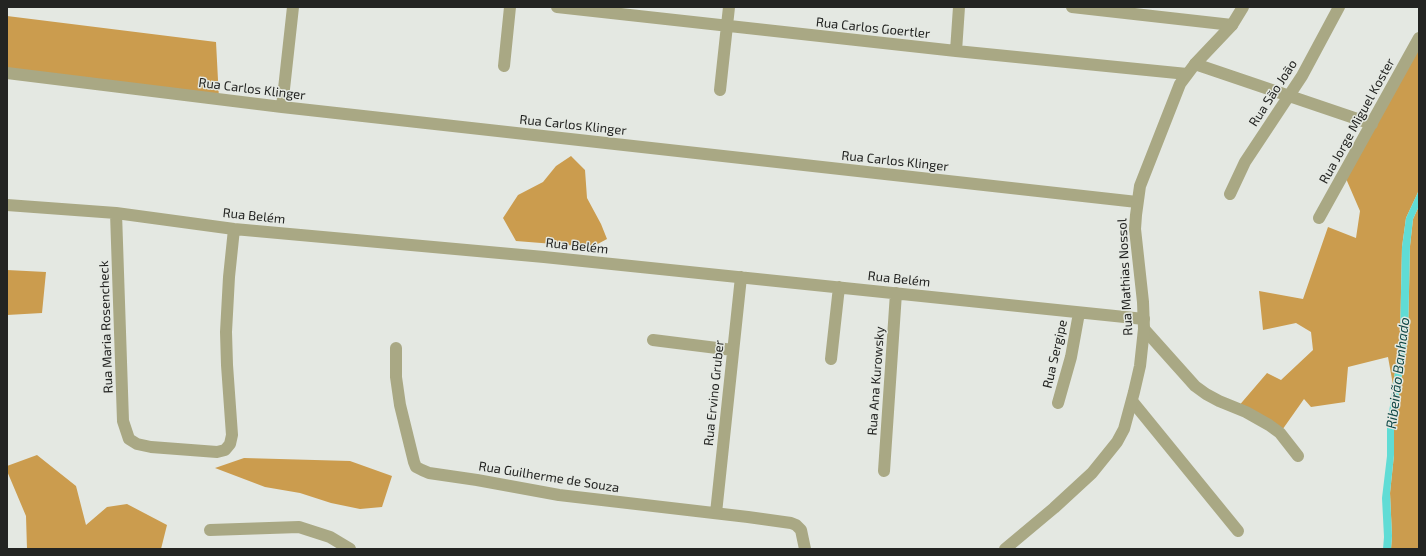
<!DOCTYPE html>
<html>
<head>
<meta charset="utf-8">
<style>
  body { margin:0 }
  #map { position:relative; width:1426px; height:556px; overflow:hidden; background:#e4e8e2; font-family:"Exo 2",sans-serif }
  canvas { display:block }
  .frame { position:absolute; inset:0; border:8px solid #232422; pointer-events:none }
</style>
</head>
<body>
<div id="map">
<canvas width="1426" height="556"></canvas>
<div class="frame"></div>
</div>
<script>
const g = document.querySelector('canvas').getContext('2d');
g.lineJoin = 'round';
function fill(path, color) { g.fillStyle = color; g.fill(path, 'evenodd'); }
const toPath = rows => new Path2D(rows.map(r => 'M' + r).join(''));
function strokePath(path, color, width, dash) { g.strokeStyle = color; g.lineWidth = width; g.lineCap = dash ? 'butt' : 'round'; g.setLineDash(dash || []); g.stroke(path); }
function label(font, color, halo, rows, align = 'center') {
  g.font = font + ' "Exo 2",sans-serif'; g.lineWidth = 3; g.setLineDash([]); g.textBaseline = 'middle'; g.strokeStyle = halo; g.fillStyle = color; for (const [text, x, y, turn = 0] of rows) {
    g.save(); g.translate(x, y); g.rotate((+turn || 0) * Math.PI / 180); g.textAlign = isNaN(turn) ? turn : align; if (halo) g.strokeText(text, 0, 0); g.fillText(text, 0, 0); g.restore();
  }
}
fill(toPath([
  [7,16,216,42,219,99,7,73],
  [1419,38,1419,190,1406,218,1402,247,1400,338,1393,385,1388,357,1348,367,1345,402,1311,407,1304,399,1280,433,1237,408,1267,373,1281,380,1313,350,1311,332,1296,323,1263,330,1259,291,1303,299,1328,227,1356,238,1360,211,1344,174],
  [571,156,585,170,587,198,601,224,607,239,592,247,516,241,503,218,518,195,543,182,556,166],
  [1419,206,1419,549,1391,549,1392,536,1390,493,1394,455,1394,425,1408,337,1410,246,1413,219],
  [7,270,46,272,42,313,7,315],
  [37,455,76,486,86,525,107,507,127,504,167,525,161,549,27,549,26,516,7,471,7,466],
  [244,458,350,461,392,476,382,507,360,509,331,503,300,493,265,487,215,468]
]), '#cb9c4e');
fill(toPath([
  [1419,190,1419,206,1413,219,1410,246,1408,337,1394,425,1394,455,1390,493,1392,536,1391,549,1383,549,1384,537,1382,498,1387,456,1387,426,1400,338,1402,247,1406,218]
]), '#60dcd5');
strokePath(toPath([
  [557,7,956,51,1187,74],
  [1072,7,1232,25],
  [956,51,959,7],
  [1195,64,1372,124],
  [504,66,510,7],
  [7,73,282,107,1137,202],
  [720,90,729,7],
  [282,107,293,7],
  [1230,194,1245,162,1302,76,1339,7],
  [7,205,116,213,234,229,544,257,1144,319],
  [116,213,123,421,129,439,137,444,151,447,217,452,225,450,230,444,232,435,227,365,226,332,229,277,234,229],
  [1319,218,1419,38],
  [1144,329,1195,386,1206,394,1219,401,1246,412,1269,425,1280,433,1298,456],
  [653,340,733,350],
  [396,348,396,377,400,405,414,462,416,467,422,470,429,473,477,480,559,495,748,517,791,523,796,525,801,530,805,549],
  [831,359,839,287],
  [1132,401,1238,531],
  [1058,403,1071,357,1079,313],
  [884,471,896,293],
  [716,513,741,277],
  [210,530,299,527,330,537,350,549]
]), '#a9a884', 12);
strokePath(toPath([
  [1005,549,1054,508,1092,473,1117,442,1124,429,1134,392,1140,366,1144,329,1143,302,1135,229,1136,215,1140,186,1180,84,1195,64,1232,25,1243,7]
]), '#a9a884', 12);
label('13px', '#232422', '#e4e8e2', [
  ["Rua Carlos Goertler",873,28,6],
  ["Rua Carlos Klinger",252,89,7],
  ["Rua São João",1273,93,-57],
  ["Rua Jorge Miguel Koster",1357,121,-61],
  ["Rua Carlos Klinger",573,125,6],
  ["Rua Carlos Klinger",895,161,6],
  ["Rua Belém",254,216,6],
  ["Rua Belém",577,246,6],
  ["Rua Mathias Nossol",1125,277,-93],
  ["Rua Belém",899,279,6],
  ["Rua Maria Rosencheck",106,327,-92],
  ["Rua Sergipe",1055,354,-77],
  ["Rua Ana Kurowsky",876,381,-86],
  ["Rua Ervino Gruber",714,393,-84],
  ["Rua Guilherme de Souza",549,477,9]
]);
label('italic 14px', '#124947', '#e4e8e2', [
  ["Ribeirão Banhado",1398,373,-83]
]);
</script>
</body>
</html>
